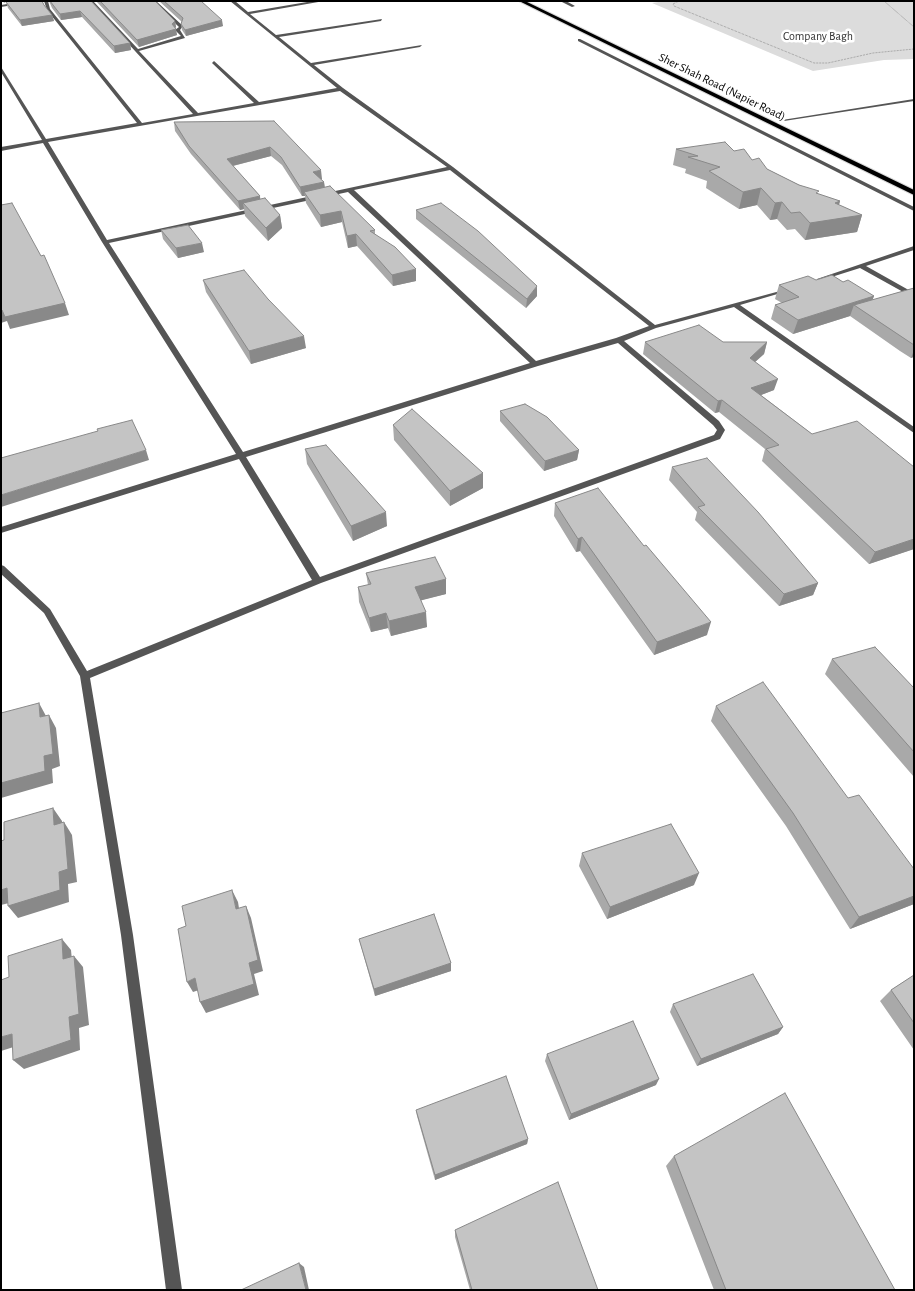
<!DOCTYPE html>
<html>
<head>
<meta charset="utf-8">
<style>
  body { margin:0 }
  #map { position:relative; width:915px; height:1291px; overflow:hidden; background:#fff; font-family:"Alegreya Sans",sans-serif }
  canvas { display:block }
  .frame { position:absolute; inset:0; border:2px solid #000; pointer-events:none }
</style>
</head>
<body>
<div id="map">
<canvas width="915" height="1291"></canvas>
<div class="frame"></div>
</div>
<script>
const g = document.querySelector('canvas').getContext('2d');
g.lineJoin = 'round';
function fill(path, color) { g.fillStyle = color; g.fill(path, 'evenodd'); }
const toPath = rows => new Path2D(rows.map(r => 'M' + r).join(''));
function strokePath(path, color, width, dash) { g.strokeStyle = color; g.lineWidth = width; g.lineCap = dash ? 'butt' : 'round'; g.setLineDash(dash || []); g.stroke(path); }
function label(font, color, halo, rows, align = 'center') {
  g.font = font + ' "Alegreya Sans",sans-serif'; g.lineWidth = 5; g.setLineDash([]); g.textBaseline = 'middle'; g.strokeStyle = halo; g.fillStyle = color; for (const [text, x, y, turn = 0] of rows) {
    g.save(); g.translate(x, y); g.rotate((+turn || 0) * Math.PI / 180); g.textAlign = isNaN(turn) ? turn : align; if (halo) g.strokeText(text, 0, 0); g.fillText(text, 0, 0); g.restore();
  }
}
fill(toPath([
  [665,1,914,1,914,59,884,60,813,71,652,3]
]), '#dcdcdc');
const primary = toPath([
  [519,1,525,1,914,190,914,195,519,1]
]);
strokePath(primary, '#dbdbdb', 2);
strokePath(toPath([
  [679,1,673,4,674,6,814,63,828,63,873,53,914,49],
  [884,1,914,27]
]), '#777', 1, [0.5, 1]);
fill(toPath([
  [26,1,38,1,1,7,1,5,26,1],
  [44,1,48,1,50,9,142,123,193,114,89,1,93,1,138,49,181,36,175,30,179,27,152,1,156,1,183,26,180,30,185,38,139,51,198,113,254,103,212,63,214,61,259,102,337,88,230,1,235,1,248,12,313,1,324,1,250,14,276,35,382,19,381,21,279,37,311,63,422,45,420,47,314,65,343,88,453,167,655,325,791,288,791,290,740,305,914,427,914,433,734,307,656,328,624,341,719,421,725,430,720,439,321,583,90,678,133,935,182,1290,166,1290,121,935,80,676,44,613,1,574,1,565,4,566,50,609,87,671,312,580,239,459,1,533,1,527,236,454,102,242,43,143,1,151,1,147,42,140,1,72,1,67,46,139,137,123,47,10,44,1],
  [340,91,447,167,107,240,48,142,340,91],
  [450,170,649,326,616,338,536,361,354,190,450,170],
  [348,192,530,363,243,452,109,243,348,192],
  [618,343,713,425,717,430,714,435,320,577,246,457,538,366,618,343],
  [560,1,566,1,575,6,572,7,560,1],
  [578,39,580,39,914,207,914,211,578,41,578,39],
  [914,246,914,250,866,266,914,293,914,298,860,268,822,280,817,279,914,246]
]), '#555');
fill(toPath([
  [914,99,914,101,784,121,782,120,914,99]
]), '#555');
fill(primary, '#000');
fill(toPath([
  [3,1,42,1,44,5,52,15,54,21,22,26,8,8,6,2,4,3],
  [49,1,91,1,130,43,131,50,115,53,82,17,61,20,52,8],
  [96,1,155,1,175,21,176,27,175,28,177,35,139,47],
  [159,1,201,1,223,26,186,36,182,30,181,24,182,22],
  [274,121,322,179,321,179,324,182,325,188,375,230,375,234,416,281,393,286,357,246,348,248,342,222,321,227,306,203,305,196,302,196,282,165,271,156,233,166,260,196,260,199,280,215,282,228,268,241,245,216,244,209,240,210,191,154,175,131,174,122],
  [676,149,734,151,752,160,767,169,818,194,840,201,839,205,862,215,857,232,805,240,795,229,787,230,777,219,770,220,757,205,739,209,706,188,707,181,685,173,686,169,673,165],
  [416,210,537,296,526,308,416,219],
  [161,230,204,252,178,258,163,239],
  [203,280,306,348,251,364,206,292],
  [816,280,843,282,874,296,872,300,914,288,914,357,911,358,900,351,850,316,793,334,771,319,775,305,782,303,775,299,779,285],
  [645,342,767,342,764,354,755,362,774,390,761,395,812,434,914,467,914,549,869,564,762,461,765,449,719,412,715,413,643,354],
  [500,411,579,450,577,460,544,471,500,421],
  [393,425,483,473,483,488,450,506,394,440],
  [305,449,387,526,353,541,307,464],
  [672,467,818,583,813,595,779,606,695,520,697,512,669,480],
  [555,503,707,635,654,655,580,551,576,552,554,516],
  [366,573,446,579,446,594,421,600,427,627,391,636,388,628,371,632,359,602,358,587,368,585],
  [832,659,914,688,914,777,825,674],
  [716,706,848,798,914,869,914,904,850,929,786,826,711,721],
  [582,853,694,885,607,919,579,866],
  [359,939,451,963,451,971,375,996],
  [914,975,914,1050,880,1001,891,990],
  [673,1004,783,1027,778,1034,697,1066,670,1012],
  [547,1054,656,1085,569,1120,545,1061],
  [416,1110,528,1139,527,1144,435,1180,417,1116],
  [674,1156,895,1290,714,1290,666,1166],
  [455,1230,598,1290,470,1290,455,1237]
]), '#a9a9a9');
fill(toPath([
  [80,11,82,17,61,20,60,14],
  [52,15,54,21,22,26,20,20],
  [222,20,223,26,186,36,185,30],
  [175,21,176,27,173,30,176,29,177,35,139,47,137,40,172,24],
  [130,43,131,50,115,53,114,46],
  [270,147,271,156,228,167,227,159],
  [321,170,322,179,314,181,313,172],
  [324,182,325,191,304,192,305,196,302,196,300,187],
  [761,188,757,205,739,209,743,192],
  [260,196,261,205,243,203,244,209,240,210,238,201],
  [840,201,835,218,862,215,857,232,805,240,810,223,835,203],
  [782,202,777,219,770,220,775,203],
  [341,211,342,222,321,227,320,215],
  [280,215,282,228,268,241,266,228],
  [356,234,357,246,348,248,347,236],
  [202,243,204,252,178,258,176,248],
  [416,269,416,281,393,286,392,275],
  [537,286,537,296,526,308,527,299],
  [874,296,869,310,854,305,850,316,793,334,798,320],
  [65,303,69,315,10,329,7,321,1,323,1,310],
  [304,336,306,348,251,364,249,351],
  [767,342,764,354,746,370,750,358],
  [914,350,914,355,913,357,911,358],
  [778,379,774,390,748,400,751,388],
  [722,400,719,412,715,413,718,401],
  [146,450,149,460,1,507,1,495],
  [579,450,577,460,544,471,545,461],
  [483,473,483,488,450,506,450,491],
  [386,512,387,526,353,541,351,526],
  [582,537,580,551,576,552,578,539],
  [914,539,914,549,869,564,875,552],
  [446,579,446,594,415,602,415,587],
  [818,583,813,595,779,606,784,594],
  [426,612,427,627,391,636,389,621],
  [386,613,388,628,371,632,369,618],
  [711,622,707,635,654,655,657,642],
  [39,703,46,716,40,717],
  [49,715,56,728,60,766,52,769,53,783,1,798,1,783,44,756],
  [53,808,62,821,63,838,54,825],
  [64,822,72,835,77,882,68,884,69,902,18,918,8,906,59,872],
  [699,873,694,885,607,919,610,907],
  [7,888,17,901,1,905,1,890],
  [232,890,238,902,241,921,236,909],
  [914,896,914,904,850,929,859,917],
  [246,906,251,918,263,971,254,974,259,995,206,1013,200,1002,249,963],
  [62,939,71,950,73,971,63,959],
  [74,956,83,967,89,1025,79,1028,80,1050,24,1069,13,1060,69,1017],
  [451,963,451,971,375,996,374,989],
  [195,978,202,989,193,992,187,982],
  [783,1027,778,1034,697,1066,701,1059],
  [12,1034,23,1044,1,1051,1,1037],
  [659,1079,656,1085,569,1120,571,1114],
  [528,1139,527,1144,435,1180,435,1175],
  [299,1263,304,1267,309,1290,306,1290]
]), '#898989');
const building = toPath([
  [9,1,42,1,44,5,52,15,20,20,6,2,9,1],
  [50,1,91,1,130,43,114,46,80,11,60,14,50,1],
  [100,1,155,1,175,21,172,24,176,29,137,40,100,1],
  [164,1,201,1,222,20,185,30,181,24,183,18,164,1],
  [274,121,321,170,313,172,324,182,300,187,281,157,270,147,227,159,260,196,238,201,189,146,174,122,274,121],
  [725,142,734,151,744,149,752,160,759,158,767,169,799,185,819,191,816,193,840,201,835,203,862,215,810,223,800,212,791,213,782,202,775,203,761,188,743,192,709,171,720,167,688,157,698,156,676,149,725,142],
  [330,186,375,230,370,231,395,247,416,269,392,275,356,234,347,236,341,211,320,215,304,192,330,186],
  [265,198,280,215,266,228,243,203,265,198],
  [12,203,41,256,44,255,65,303,5,317,2,310,1,310,1,205,12,203],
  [441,203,478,231,537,286,527,299,416,210,441,203],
  [188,225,202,243,176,248,161,230,188,225],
  [244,270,268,299,304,336,249,351,203,280,244,270],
  [832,275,843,282,848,280,874,296,798,320,775,305,799,297,779,285,808,276,816,280,832,275],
  [914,288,914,345,854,305,914,288],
  [699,325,723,342,767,342,750,358,778,379,751,388,812,434,857,421,914,467,914,539,875,552,766,449,779,445,722,400,718,401,645,342,699,325],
  [525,404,547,417,579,450,545,461,500,411,525,404],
  [412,409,483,473,450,491,393,425,412,409],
  [132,420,146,450,1,495,1,458,98,431,97,429,132,420],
  [326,445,386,512,351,526,305,449,326,445],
  [707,458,758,512,818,583,784,594,698,507,705,505,672,467,707,458],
  [598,488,644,546,646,545,711,622,657,642,582,537,578,539,555,503,598,488],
  [435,557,446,579,415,587,426,612,389,621,386,613,369,618,358,587,371,584,366,573,435,557],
  [875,647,914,688,914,752,832,659,875,647],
  [763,682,848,798,859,795,914,869,914,896,859,917,793,813,716,706,763,682],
  [39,703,40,717,49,715,53,754,44,756,45,771,1,783,1,713,39,703],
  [53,808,54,825,64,822,68,869,59,872,60,890,8,906,7,888,1,890,1,841,4,840,4,822,53,808],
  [671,824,699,873,610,907,582,853,671,824],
  [232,890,236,909,246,906,258,960,249,963,254,984,200,1002,195,978,187,982,178,929,186,926,182,906,232,890],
  [434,914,451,963,374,989,359,939,434,914],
  [62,939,63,959,74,956,79,1014,69,1017,71,1040,13,1060,12,1034,1,1037,1,980,9,977,8,956,62,939],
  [753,974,783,1027,701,1059,673,1004,753,974],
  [914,975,914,1023,891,990,914,975],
  [633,1021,659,1079,571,1114,547,1054,633,1021],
  [506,1076,528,1139,435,1175,416,1110,506,1076],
  [785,1093,895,1290,726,1290,674,1156,785,1093],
  [558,1182,598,1290,472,1290,455,1230,558,1182],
  [299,1263,306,1290,241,1290,299,1263]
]);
fill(building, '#c4c4c4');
strokePath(building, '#898989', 1);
label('12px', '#333', '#fff', [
  ["Company Bagh",818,36]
]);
label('12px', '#000', '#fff', [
  ["Sher Shah Road (Napier Road)",722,87,26]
]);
</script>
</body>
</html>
